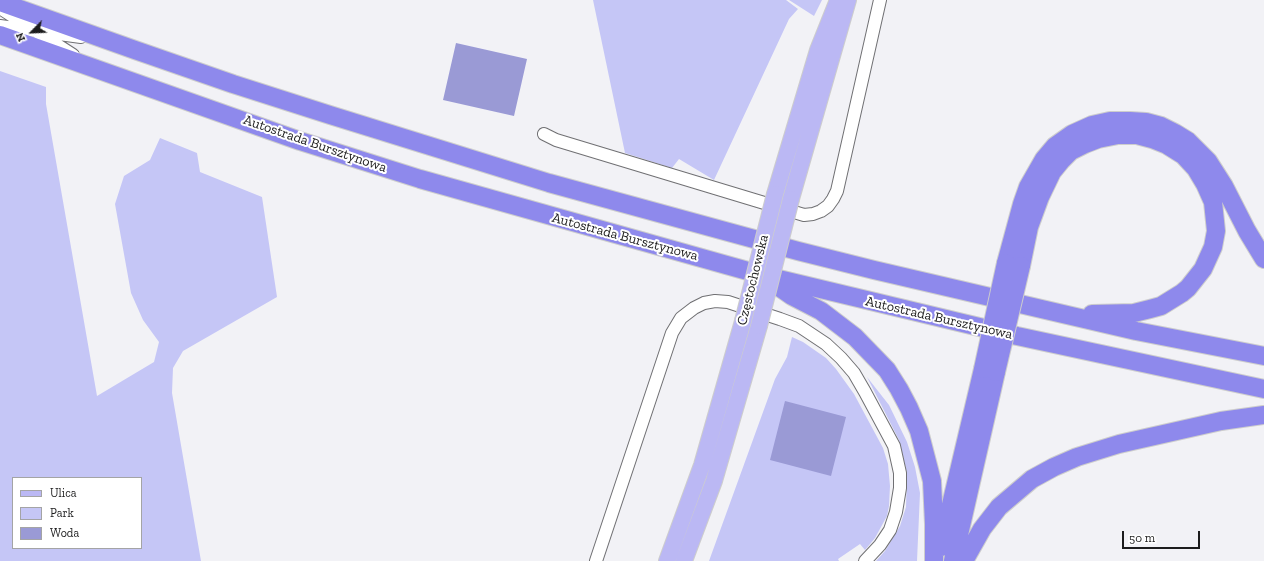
<!DOCTYPE html>
<html>
<head>
<meta charset="utf-8">
<style>
  body { margin:0 }
  #map { position:relative; width:1264px; height:561px; overflow:hidden; background:#f2f2f6; font-family:"Zilla Slab",serif }
  canvas { display:block }
  .legend { position:absolute; left:12px; top:477px; width:130px; height:72px; box-sizing:border-box; background:#fff; border:1px solid #a4a4a5; margin:0; padding:5px 7px; list-style:none; font-size:12px; color:#1c1c1d }
  .legend li { display:flex; align-items:center; gap:8px; height:20px }
  .legend b { width:20px; border:1px solid #a4a4a5 }
  .north { position:absolute; left:12px; top:12px; width:40px; height:40px; -webkit-text-stroke:3px #fff; paint-order:stroke; rotate:246deg; font-size:11px; font-weight:700; line-height:16px; text-align:center; color:#1c1c1d }
  .north::after { content:''; display:block; margin:auto; width:14px; height:18px; background:#1c1c1d; clip-path:polygon(50% 0,100% 100%,50% 72%,0 100%) }
  .scale { position:absolute; left:1122px; top:531px; width:78px; height:18px; box-sizing:border-box; border:2px solid #1c1c1d; border-top:0; padding-left:5px; font-size:12px; line-height:14px; white-space:nowrap; color:#1c1c1d; -webkit-text-stroke:3px #fff; paint-order:stroke }
</style>
</head>
<body>
<div id="map">
<canvas width="1264" height="561"></canvas>
<ul class="legend">
<li><b style="height:5px;background:#bbb8f4"></b>Ulica</li>
<li><b style="height:11px;background:#c5c6f6"></b>Park</li>
<li><b style="height:11px;background:#9a9ad5"></b>Woda</li>
</ul>
<div class="north">N</div>
<div class="scale">50 m</div>
</div>
<script>
const g = document.querySelector('canvas').getContext('2d');
g.lineJoin = 'round';
function fill(path, color) { g.fillStyle = color; g.fill(path, 'evenodd'); }
const toPath = rows => new Path2D(rows.map(r => 'M' + r).join(''));
function strokePath(path, color, width, dash) { g.strokeStyle = color; g.lineWidth = width; g.lineCap = dash ? 'butt' : 'round'; g.setLineDash(dash || []); g.stroke(path); }
function label(font, color, halo, rows, align = 'center') {
  g.font = font + ' "Zilla Slab",serif'; g.lineWidth = 4; g.setLineDash([]); g.textBaseline = 'middle'; g.strokeStyle = halo; g.fillStyle = color; for (const [text, x, y, turn = 0] of rows) {
    g.save(); g.translate(x, y); g.rotate((+turn || 0) * Math.PI / 180); g.textAlign = isNaN(turn) ? turn : align; if (halo) g.strokeText(text, 0, 0); g.fillText(text, 0, 0); g.restore();
  }
}
fill(toPath([
  [593,0,786,0,798,9,789,19,714,180,679,159,672,168,625,153],
  [789,0,822,0,814,16],
  [0,71,46,87,46,104,97,396,154,362,159,342,143,320,131,293,115,204,124,176,150,160,160,138,197,153,200,172,262,197,277,297,183,351,173,368,172,393,201,561,0,561],
  [13,478,141,478,141,548,13,548],
  [792,337,803,342,826,358,836,369,854,394,883,448,888,464,890,486,889,506,887,516,875,538,865,550,860,544,838,559,839,561,709,561,775,379,787,357],
  [867,377,889,405,907,442,915,467,920,493,917,561,876,561,885,551,900,526,906,507,907,473,899,440]
]), '#c5c6f6');
fill(toPath([
  [456,43,527,59,514,116,443,100],
  [785,401,846,417,831,476,770,460]
]), '#9a9ad5');
const minor = toPath([
  [0,8,73,55],
  [0,26,81,37],
  [544,134,556,140,804,215,813,214,821,211,828,206,833,199,837,191,880,0],
  [596,561,672,333,681,318,694,308,704,303,715,301,728,302,780,319,799,326,826,344,841,358,854,373,865,392,894,446,900,473,900,488,896,512,890,530,880,545,865,561]
]);
const major = toPath([
  [775,194,818,50,838,0],
  [791,199,848,0],
  [667,561,702,465,743,321],
  [684,561,714,481,759,326]
]);
const highway = toPath([
  [0,2,135,50,233,84,330,115,549,183,798,251,874,270,1136,331,1264,356],
  [0,35,300,141,420,179,762,275,1017,336,1264,389],
  [1006,263,1022,204,1028,187,1044,159,1055,146,1072,134,1092,125,1110,121,1130,121,1146,122,1161,126,1175,133,1188,141,1208,161,1224,186,1247,231,1264,259],
  [1021,266,1029,227,1040,197,1052,172,1061,161,1071,151,1085,144,1098,139,1118,135,1137,135,1152,139,1167,145,1183,155,1196,169,1205,184,1213,202,1216,231,1213,247,1203,269,1188,288,1182,293,1161,306,1150,309,1134,313,1092,314],
  [769,280,792,296,821,311,855,337,887,370,899,389,909,408,919,431,932,481,934,524,934,561],
  [941,547,983,369],
  [953,561,996,372],
  [964,561,982,529,999,507,1032,479,1054,467,1077,457,1119,444,1221,421,1264,415]
]);
strokePath(minor, '#707073', 14);
strokePath(major, '#cdcdcd', 18);
strokePath(highway, '#cdcdcd', 20);
strokePath(minor, '#fff', 12);
strokePath(major, '#bbb8f4', 16);
strokePath(highway, '#8e89ec', 18);
const majorBridge = toPath([
  [743,321,775,194],
  [759,326,791,199]
]);
const highwayBridge = toPath([
  [983,369,1006,263],
  [996,372,1021,266]
]);
strokePath(majorBridge, '#cdcdcd', 18, []);
strokePath(highwayBridge, '#cdcdcd', 20, []);
strokePath(majorBridge, '#bbb8f4', 16);
strokePath(highwayBridge, '#8e89ec', 18);
label('14px', '#1c1c1d', '#fff', [
  ["Autostrada Bursztynowa",315,144,19],
  ["Autostrada Bursztynowa",625,237,15],
  ["Częstochowska",753,280,-76],
  ["Autostrada Bursztynowa",939,318,13]
]);
</script>
</body>
</html>
